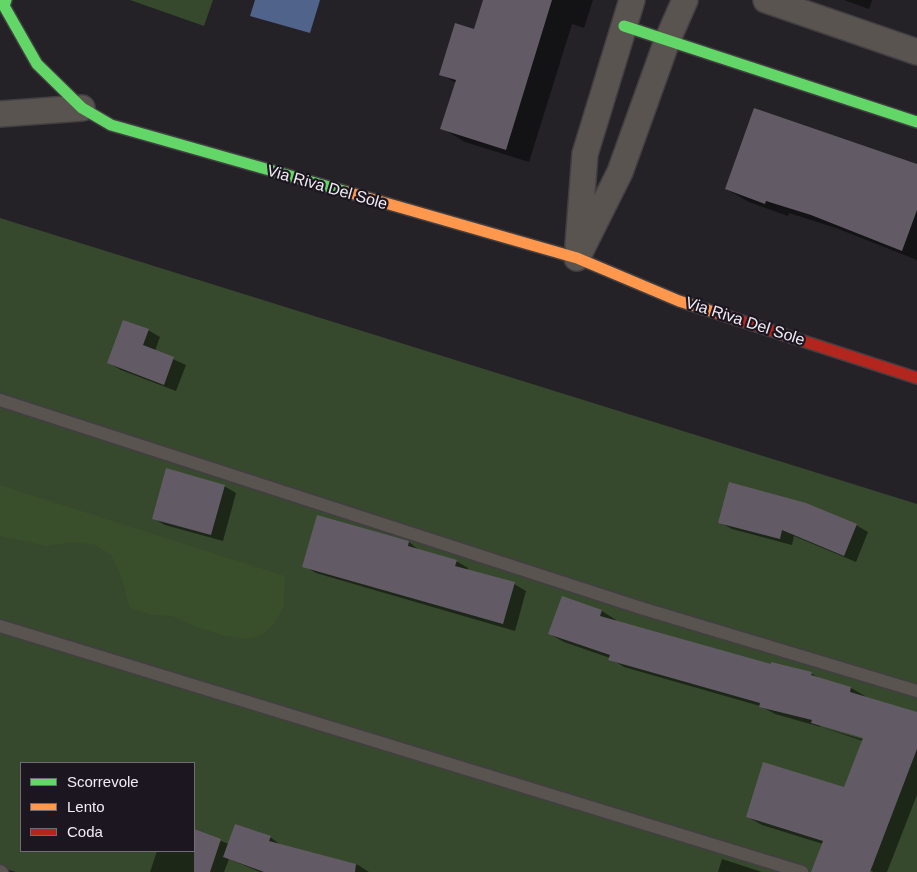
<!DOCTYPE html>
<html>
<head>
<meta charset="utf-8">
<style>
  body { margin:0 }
  #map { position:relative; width:917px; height:872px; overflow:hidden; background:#252227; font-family:Arial,sans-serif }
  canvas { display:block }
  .legend { position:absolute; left:20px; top:762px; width:175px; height:90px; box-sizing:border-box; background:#1c1620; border:1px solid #716c75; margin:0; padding:6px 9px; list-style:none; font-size:15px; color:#f1ecf4 }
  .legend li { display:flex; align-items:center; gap:10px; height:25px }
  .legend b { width:25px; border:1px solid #716c75 }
</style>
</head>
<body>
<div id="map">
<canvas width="917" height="872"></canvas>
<ul class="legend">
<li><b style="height:6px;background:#63d668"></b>Scorrevole</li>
<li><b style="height:6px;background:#ff974d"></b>Lento</li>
<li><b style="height:6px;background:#b3261e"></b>Coda</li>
</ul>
</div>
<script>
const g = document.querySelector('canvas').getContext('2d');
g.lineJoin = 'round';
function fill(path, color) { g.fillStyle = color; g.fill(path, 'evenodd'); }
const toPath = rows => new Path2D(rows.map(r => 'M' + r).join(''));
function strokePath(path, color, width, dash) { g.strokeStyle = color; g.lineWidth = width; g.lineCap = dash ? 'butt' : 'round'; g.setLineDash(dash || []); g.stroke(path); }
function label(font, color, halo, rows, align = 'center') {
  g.font = font + ' Arial,sans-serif'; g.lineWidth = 4.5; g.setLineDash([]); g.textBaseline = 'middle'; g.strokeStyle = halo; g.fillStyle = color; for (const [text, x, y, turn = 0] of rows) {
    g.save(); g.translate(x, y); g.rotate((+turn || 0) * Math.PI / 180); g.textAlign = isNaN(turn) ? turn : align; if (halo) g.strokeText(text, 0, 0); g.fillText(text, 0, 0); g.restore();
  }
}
fill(toPath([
  [130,0,213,0,204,26],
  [0,218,917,504,917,872,16,872,0,867],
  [21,763,194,763,194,851,21,851]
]), '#36492c');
fill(toPath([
  [0,485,285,576,284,606,275,623,262,635,244,639,225,636,194,626,172,616,151,615,130,608,121,576,111,555,95,545,72,542,47,546,0,536]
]), '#394f2b');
fill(toPath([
  [255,0,320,0,310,33,250,16]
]), '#50648b');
fill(toPath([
  [484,0,593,0,584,28,572,24,529,162,465,142,442,128,456,83,441,74,475,31],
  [844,0,872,0,869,9],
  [917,166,917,260,836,228,789,213,788,216,749,202,726,189],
  [148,330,160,337,155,351,186,365,176,391,121,370,109,363],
  [224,486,236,493,223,541,165,525,153,518],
  [719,522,856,525,868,532,856,562,794,536,792,545,732,529],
  [409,542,420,551,456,561,468,568,468,570,514,584,526,591,515,631,316,573,304,566],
  [562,598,602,611,616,620,615,622,771,666,772,663,812,674,821,679,851,688,865,696,865,698,917,713,917,795,887,872,874,872,836,857,823,844,762,825,748,817,845,789,863,741,821,727,868,741,869,739,817,723,821,727,775,714,760,706,624,667,610,658,564,642,550,634],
  [194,831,229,844,270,837,282,846,358,865,369,872,260,872,229,859,224,872,150,872,157,851,194,851],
  [722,859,762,872,718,872]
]), '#0007');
fill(toPath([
  [483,0,552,0,506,150,440,129,456,80,439,75,455,23,474,29],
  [754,108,917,164,917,210,902,251,811,215,766,201,765,204,725,189],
  [123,320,149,329,143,345,174,357,164,385,107,363],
  [166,468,225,485,211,535,152,519],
  [729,482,806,503,857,524,844,556,782,530,780,539,718,523],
  [317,515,409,541,408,546,457,560,455,566,515,582,503,624,302,567],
  [562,596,602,610,600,616,771,664,771,662,812,672,811,675,851,687,850,692,917,712,917,749,870,872,811,872,823,841,746,817,763,762,844,787,863,738,811,723,812,720,759,707,760,703,608,660,610,655,548,634],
  [235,824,271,836,269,841,356,864,355,872,264,872,223,857],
  [194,829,221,839,210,872,194,872]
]), '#625b66');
const lane = toPath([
  [0,400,641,608,917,691],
  [0,626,802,872],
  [0,871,2,872]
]);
const street = toPath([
  [766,0,917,52],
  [0,114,82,108],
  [578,245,585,154,632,0],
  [577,258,620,172,667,41,685,0]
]);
const fast = toPath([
  [6,0,4,6,37,64,82,108,111,125,347,192],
  [624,26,917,122]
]);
const slow = toPath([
  [347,192,577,258,679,301,720,314]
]);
const jam = toPath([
  [720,314,917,378]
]);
strokePath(lane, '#423f43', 15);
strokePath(street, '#423f43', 28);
strokePath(fast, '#423f43', 14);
strokePath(slow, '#423f43', 14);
strokePath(jam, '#423f43', 14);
strokePath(lane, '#5a5450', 12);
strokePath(street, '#5a5450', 25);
strokePath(fast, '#63d668', 11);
strokePath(slow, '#ff974d', 11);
strokePath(jam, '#b3261e', 11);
label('16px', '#f1ecf4', '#1c1620', [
  ["Via Riva Del Sole",327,188,16],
  ["Via Riva Del Sole",745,322,18]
]);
</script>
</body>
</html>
